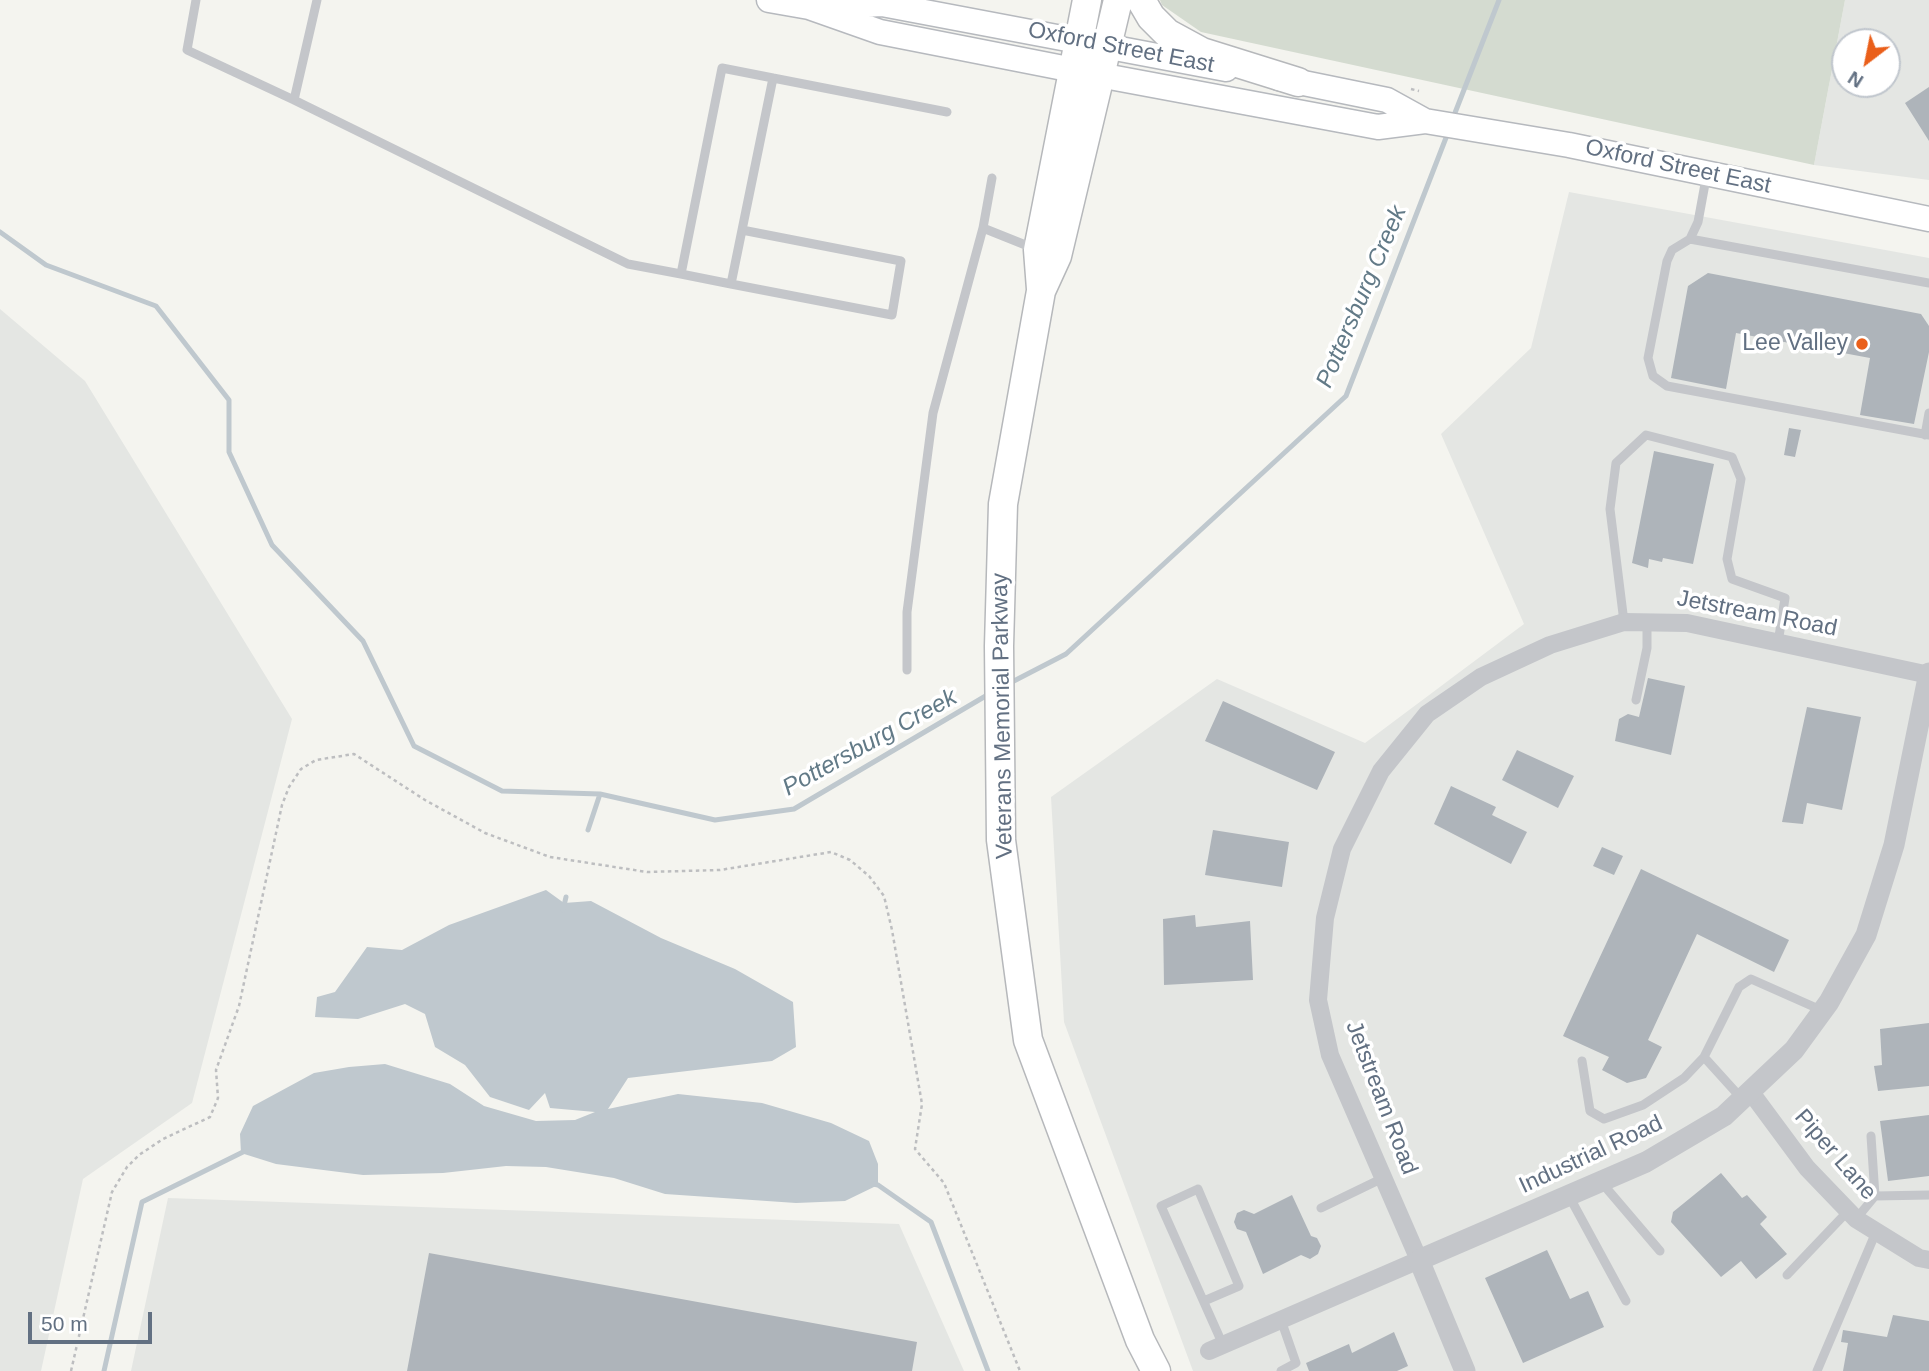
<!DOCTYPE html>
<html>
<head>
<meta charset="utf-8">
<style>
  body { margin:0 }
  #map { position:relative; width:1929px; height:1371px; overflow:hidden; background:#f4f4ef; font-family:Helvetica,sans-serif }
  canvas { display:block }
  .north { position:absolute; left:1831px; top:28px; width:70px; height:70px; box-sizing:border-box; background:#fff; border:2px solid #c0c6cd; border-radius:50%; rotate:212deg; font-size:19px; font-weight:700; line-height:28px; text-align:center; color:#627082 }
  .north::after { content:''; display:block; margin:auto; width:24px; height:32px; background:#ea5f1a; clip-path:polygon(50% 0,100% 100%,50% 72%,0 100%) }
  .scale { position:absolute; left:28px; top:1312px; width:124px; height:32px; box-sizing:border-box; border:4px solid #627082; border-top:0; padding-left:9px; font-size:21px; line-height:24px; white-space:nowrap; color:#627082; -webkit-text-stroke:5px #fff; paint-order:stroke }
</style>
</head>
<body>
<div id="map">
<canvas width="1929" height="1371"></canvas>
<div class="north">N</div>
<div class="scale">50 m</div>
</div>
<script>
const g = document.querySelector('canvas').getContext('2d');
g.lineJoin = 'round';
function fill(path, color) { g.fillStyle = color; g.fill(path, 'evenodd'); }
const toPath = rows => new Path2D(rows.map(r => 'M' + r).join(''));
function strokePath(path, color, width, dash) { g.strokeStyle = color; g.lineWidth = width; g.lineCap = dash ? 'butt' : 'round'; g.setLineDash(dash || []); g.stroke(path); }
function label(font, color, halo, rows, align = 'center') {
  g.font = font + ' Helvetica,sans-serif'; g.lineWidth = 7; g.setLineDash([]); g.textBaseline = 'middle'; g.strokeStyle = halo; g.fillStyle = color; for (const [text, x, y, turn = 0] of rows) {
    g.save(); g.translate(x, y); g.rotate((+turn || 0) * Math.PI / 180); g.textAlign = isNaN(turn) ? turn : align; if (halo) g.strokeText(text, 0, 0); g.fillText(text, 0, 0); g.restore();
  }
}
fill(toPath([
  [1845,0,1929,0,1929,180,1814,165],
  [1845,42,1887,42,1887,84,1845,84],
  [1569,192,1929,258,1929,1371,1193,1371,1064,1022,1051,797,1217,679,1365,743,1524,624,1441,434,1531,348],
  [0,309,85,381,292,719,192,1103,83,1179,41,1371,0,1371],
  [168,1198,899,1224,964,1371,131,1371]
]), '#e4e6e3');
fill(toPath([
  [1160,0,1845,0,1814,165,1201,32,1162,5]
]), '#d4dbd0');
fill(toPath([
  [546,890,564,903,591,901,661,938,735,969,793,1002,796,1047,772,1061,628,1078,608,1109,678,1094,762,1103,831,1123,869,1141,878,1164,878,1185,845,1201,796,1203,665,1194,614,1178,546,1167,506,1166,443,1173,363,1175,276,1164,241,1153,240,1134,253,1106,314,1073,349,1067,385,1064,450,1084,484,1106,536,1121,575,1120,595,1112,550,1108,545,1093,529,1110,490,1097,465,1065,435,1047,425,1014,405,1004,358,1019,315,1017,317,997,335,992,367,947,402,950,449,925]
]), '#bfc8ce');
strokePath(toPath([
  [1453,118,1499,0],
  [0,232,46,265,156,306,229,400,229,452,272,545,363,641,414,746,502,791,600,794,715,820,794,809,989,694],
  [1010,683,1066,654,1346,396,1449,130],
  [588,830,600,794],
  [563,910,566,897],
  [873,1184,878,1185,931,1222,988,1371],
  [104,1371,142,1202,245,1151]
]), '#bfc8ce', 5);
fill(toPath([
  [1929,87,1929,141,1905,103],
  [1708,273,1921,314,1929,326,1929,352,1914,424,1860,415,1870,358,1736,333,1726,389,1671,378,1688,286],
  [1789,428,1801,430,1795,457,1784,455],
  [1654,451,1714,464,1693,564,1663,558,1662,562,1649,559,1648,568,1632,563],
  [1648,678,1685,686,1671,755,1615,741,1619,719,1628,714,1639,717],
  [1223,701,1335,752,1317,790,1205,741],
  [1807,707,1861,717,1842,810,1807,803,1803,824,1782,822],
  [1517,750,1574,776,1558,808,1502,780],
  [1451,786,1496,807,1492,815,1527,832,1511,864,1434,824],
  [1213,830,1289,842,1282,887,1205,875],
  [1602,847,1623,856,1614,875,1593,866],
  [1641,869,1789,940,1774,972,1697,934,1648,1040,1662,1047,1646,1078,1627,1083,1602,1070,1609,1057,1563,1036],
  [1195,915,1196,927,1250,921,1253,980,1164,985,1163,919],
  [1929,1023,1929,1086,1878,1091,1874,1066,1882,1065,1880,1029],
  [1929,1115,1929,1176,1888,1181,1880,1121],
  [1721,1173,1742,1198,1747,1195,1767,1217,1760,1224,1787,1254,1756,1279,1741,1261,1721,1277,1671,1222,1673,1212],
  [1292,1195,1311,1236,1317,1238,1321,1246,1318,1254,1310,1259,1301,1255,1263,1274,1246,1232,1237,1229,1234,1222,1237,1213,1244,1210,1254,1214],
  [1547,1250,1570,1299,1588,1291,1604,1327,1523,1363,1485,1278],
  [429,1253,917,1342,912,1371,407,1371],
  [1893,1315,1929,1321,1929,1371,1843,1371,1848,1343,1841,1342,1843,1330,1887,1337],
  [1394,1332,1408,1366,1397,1371,1309,1371,1306,1363,1349,1344,1352,1353]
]), '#aeb4ba');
const secondary = toPath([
  [769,0,809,7,880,32,1099,75,1378,127,1425,121,1569,145,1929,219],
  [824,7,882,4,1226,69],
  [1279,78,1387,100,1425,121]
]);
const trunk = toPath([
  [1118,0,1057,256,1041,291,1003,504,999,646,1001,840,1028,1040,1140,1340,1156,1371],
  [1141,0,1151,17,1167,33,1202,52,1298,82],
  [1041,289,1038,250,1087,0]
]);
strokePath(secondary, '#b6b9be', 27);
strokePath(trunk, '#b6b8bb', 31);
strokePath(toPath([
  [1411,89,1419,91],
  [71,1371,112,1192,127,1167,139,1155,163,1139,210,1117,218,1098,216,1070,239,1006,282,805,289,787,301,769,316,760,354,754,425,800,485,833,550,857,647,872,720,870,831,852,850,860,869,876,884,896,892,930,922,1104,915,1149,944,1183,1020,1371]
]), '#bdbec0', 2.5, [3.5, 3.5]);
strokePath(toPath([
  [196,0,187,50,294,100],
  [317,0,294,100,628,264,681,274,731,284,892,315,901,261,742,230,731,284],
  [1707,173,1698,222,1690,239,1672,250,1667,261,1648,358,1653,376,1667,386,1929,435],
  [983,228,1033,248],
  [742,230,773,78,947,112],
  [1690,239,1929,283],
  [681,274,722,68,773,78],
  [1925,435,1929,413],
  [1624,622,1610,509,1616,463,1646,435,1732,457,1741,479,1727,559,1732,579,1785,598,1778,643],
  [907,670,907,612,933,413,983,228,992,178],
  [1636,700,1647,648,1647,623],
  [1704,1057,1742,1099],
  [1582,1061,1590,1111,1604,1119,1643,1105,1684,1078,1704,1057,1739,987,1751,979,1821,1010],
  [1871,1136,1875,1196,1929,1195],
  [1602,1183,1660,1251],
  [1569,1196,1626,1301],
  [1321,1208,1383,1178],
  [1856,1219,1875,1196],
  [1787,1275,1848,1211],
  [1204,1301,1239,1286,1198,1189,1161,1206,1223,1345],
  [1281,1371,1296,1363,1281,1320],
  [1817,1371,1876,1232]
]), '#c4c6ca', 9);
strokePath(toPath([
  [1750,1091,1807,1168,1856,1219,1919,1258,1929,1260],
  [1209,1351,1419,1260,1330,1055,1318,1000,1325,918,1342,849,1381,771,1427,714,1481,677,1550,645,1624,622,1687,623,1929,675]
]), '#c4c6ca', 18);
strokePath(toPath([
  [1465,1371,1419,1260,1646,1162,1724,1116,1794,1050,1829,1002,1866,935,1894,845,1929,673]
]), '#c4c6ca', 21);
strokePath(secondary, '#fff', 24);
strokePath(trunk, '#fff', 28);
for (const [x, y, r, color] of [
  [1862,344,7,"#ea5f1a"]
]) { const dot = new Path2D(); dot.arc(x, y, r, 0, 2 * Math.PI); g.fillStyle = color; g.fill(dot); strokePath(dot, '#fff', 2.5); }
label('23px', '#627082', '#fff', [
  ["Oxford Street East",1121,48,11],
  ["Oxford Street East",1678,167,12],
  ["Jetstream Road",1757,614,11],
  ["Veterans Memorial Parkway",1003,716,-91],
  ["Jetstream Road",1381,1098,69],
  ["Industrial Road",1591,1155,-25],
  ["Piper Lane",1835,1155,49]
]);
label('23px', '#627082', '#fff', [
  ["Lee Valley",1848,344]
], 'right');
label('italic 24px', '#627a87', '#fff', [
  ["Pottersburg Creek",1362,297,-67],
  ["Pottersburg Creek",870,743,-29]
]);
</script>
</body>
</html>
